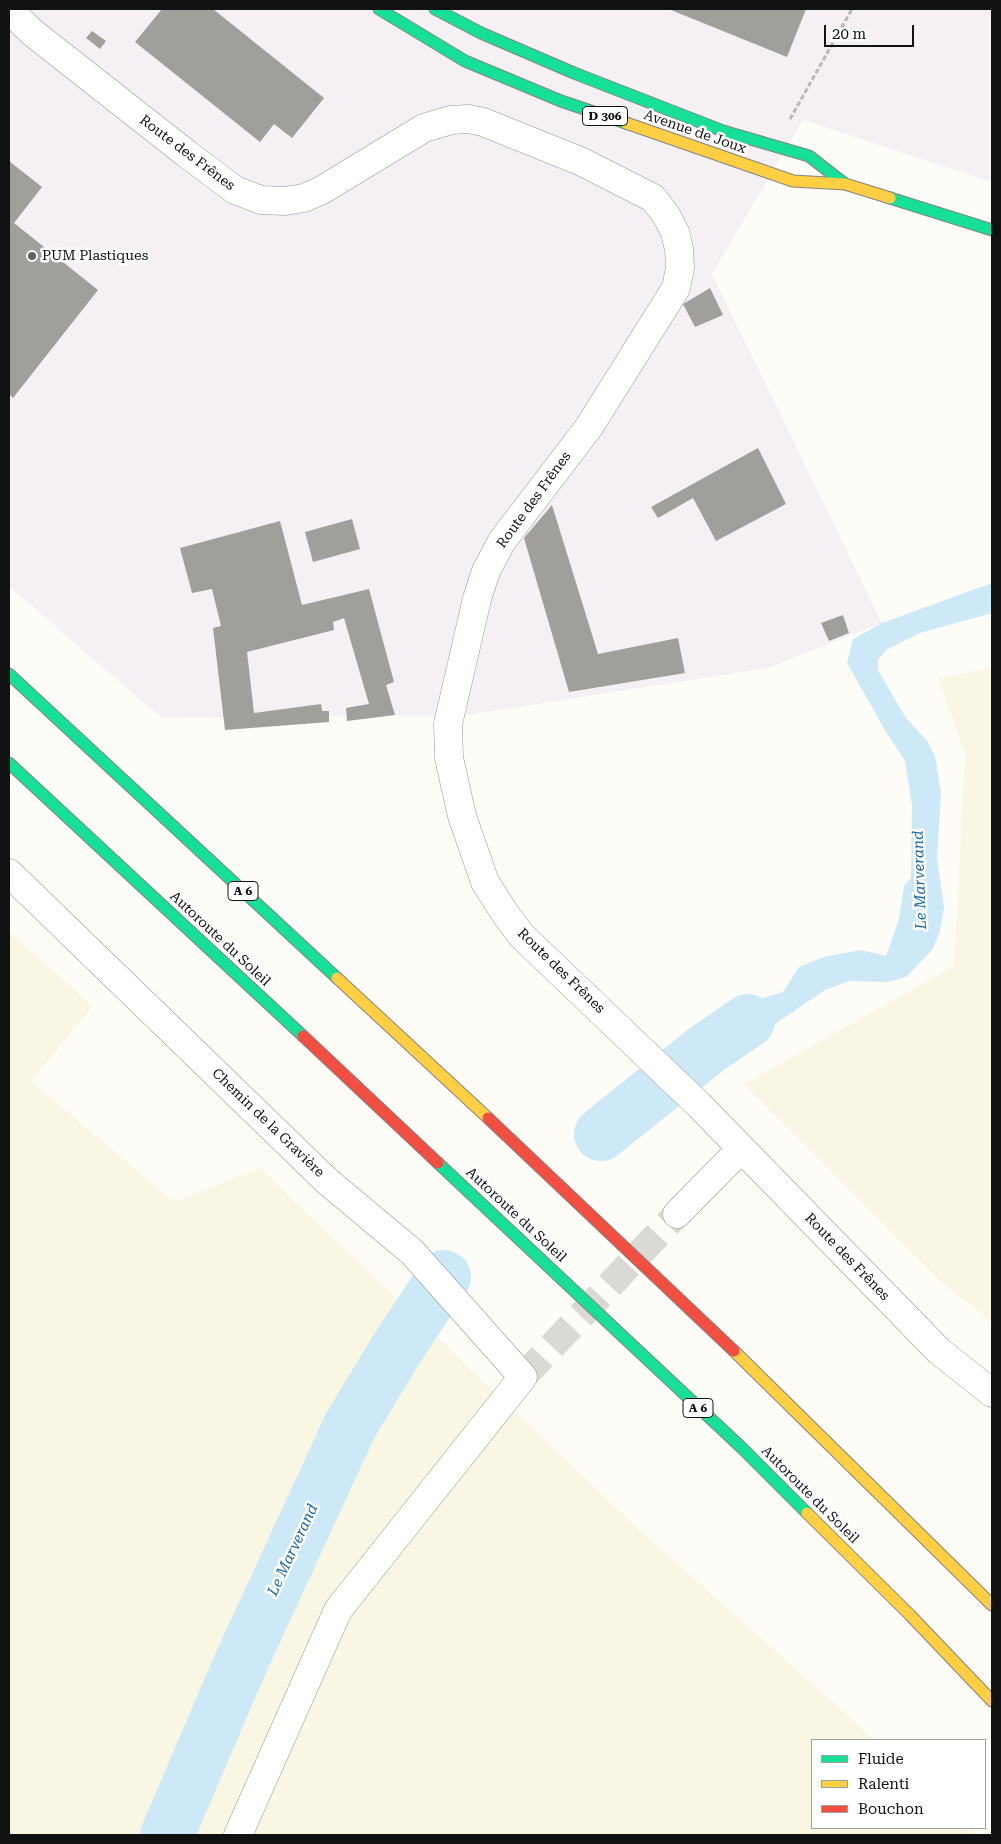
<!DOCTYPE html>
<html>
<head>
<meta charset="utf-8">
<style>
  body { margin:0 }
  #map { position:relative; width:1001px; height:1844px; overflow:hidden; background:#fdfcf7; font-family:"Roboto Serif",serif }
  canvas { display:block }
  .frame { position:absolute; inset:0; border:10px solid #111; pointer-events:none }
  .legend { position:absolute; left:811px; top:1739px; width:175px; height:90px; box-sizing:border-box; background:#fff; border:1px solid #a0a0a0; margin:0; padding:6px 9px; list-style:none; font-size:15px; color:#111 }
  .legend li { display:flex; align-items:center; gap:10px; height:25px }
  .legend b { width:25px; border:1px solid #a0a0a0 }
  .scale { position:absolute; left:824px; top:25px; width:90px; height:22px; box-sizing:border-box; border:2px solid #111; border-top:0; padding-left:6px; font-size:15px; line-height:18px; white-space:nowrap; color:#111; -webkit-text-stroke:4px #fff; paint-order:stroke }
</style>
</head>
<body>
<div id="map">
<canvas width="1001" height="1844"></canvas>
<div class="frame"></div>
<ul class="legend">
<li><b style="height:6px;background:#16e098"></b>Fluide</li>
<li><b style="height:6px;background:#ffcf43"></b>Ralenti</li>
<li><b style="height:6px;background:#f24e42"></b>Bouchon</li>
</ul>
<div class="scale">20 m</div>
</div>
<script>
const g = document.querySelector('canvas').getContext('2d');
g.lineJoin = 'round';
function fill(path, color) { g.fillStyle = color; g.fill(path, 'evenodd'); }
const toPath = rows => new Path2D(rows.map(r => 'M' + r).join(''));
function strokePath(path, color, width, dash) { g.strokeStyle = color; g.lineWidth = width; g.lineCap = dash ? 'butt' : 'round'; g.setLineDash(dash || []); g.stroke(path); }
function label(font, color, halo, rows, align = 'center') {
  g.font = font + ' "Roboto Serif",serif'; g.lineWidth = 5; g.setLineDash([]); g.textBaseline = 'middle'; g.strokeStyle = halo; g.fillStyle = color; for (const [text, x, y, turn = 0] of rows) {
    g.save(); g.translate(x, y); g.rotate((+turn || 0) * Math.PI / 180); g.textAlign = isNaN(turn) ? turn : align; if (halo) g.strokeText(text, 0, 0); g.fillText(text, 0, 0); g.restore();
  }
}
fill(toPath([
  [9,9,992,9,992,182,803,120,712,274,882,623,768,668,467,715,161,718,9,586]
]), '#f5f0f3');
fill(toPath([
  [992,668,992,1322,941,1282,744,1084,954,966,965,752,938,678],
  [9,932,93,1006,31,1081,174,1202,260,1168,634,1525,875,1740,812,1740,812,1828,971,1828,978,1835,9,1835]
]), '#f9f7e4');
fill(toPath([
  [992,583,992,613,920,633,886,650,878,660,878,670,906,718,928,742,935,756,941,792,937,857,944,907,940,931,932,950,906,977,888,982,849,981,825,990,715,1065,700,1068,689,1066,690,1050,705,1030,760,999,783,992,799,967,824,957,861,950,886,956,899,919,904,886,911,878,912,806,905,761,886,732,847,663,853,639,882,623],
  [641,1079,658,1084,663,1093,659,1108,628,1136,605,1136,601,1129,603,1115,618,1093]
]), '#cde8f7');
strokePath(toPath([
  [601,1134,707,1049,748,1021],
  [167,1835,238,1669,350,1426,396,1350,444,1277]
]), '#cde8f7', 54);
fill(toPath([
  [162,9,213,9,324,98,292,138,274,124,260,142,135,42],
  [671,9,806,9,787,57,671,10],
  [92,31,106,41,100,49,86,38],
  [9,161,42,187,14,223,98,290,13,398,9,394],
  [710,288,723,315,695,327,683,304],
  [758,448,786,504,716,541,693,498,658,518,651,507],
  [552,505,598,654,678,638,685,673,569,692,524,538],
  [352,519,360,549,313,562,305,532],
  [280,521,302,605,369,589,394,682,386,685,395,715,347,721,346,708,369,704,344,618,333,622,334,630,247,652,254,713,321,704,322,711,329,711,329,722,225,730,213,628,221,626,212,589,192,593,180,548],
  [843,615,849,633,829,641,821,623]
]), '#a19f9c');
strokePath(toPath([
  [523,1377,677,1214]
]), '#dad9d4', 28, [28, 14]);
const street = toPath([
  [9,10,33,33,187,154,235,190,261,200,285,201,304,198,322,190,424,128,451,120,469,119,483,122,580,161,653,198,666,215,675,232,679,249,680,268,676,288,589,427,502,541,486,571,477,599,448,724,449,758,462,816,485,882,506,915,522,936,699,1105,939,1351,992,1393],
  [9,873,327,1181,412,1252,523,1377,338,1610,238,1835],
  [677,1214,741,1149]
]);
const fast = toPath([
  [379,9,465,61,561,101,626,123],
  [435,9,481,33,574,73,723,131,809,156,845,184],
  [890,198,992,230],
  [9,674,337,978],
  [9,763,303,1036],
  [438,1163,743,1449,807,1513]
]);
const slow = toPath([
  [626,123,793,181,845,184,890,198],
  [337,978,488,1118],
  [734,1351,992,1605],
  [807,1513,910,1615,992,1701]
]);
const jam = toPath([
  [303,1036,438,1163],
  [488,1118,734,1351]
]);
strokePath(street, '#979795', 29);
strokePath(fast, '#858482', 13);
strokePath(slow, '#858482', 13);
strokePath(jam, '#858482', 13);
strokePath(toPath([
  [790,119,852,9]
]), '#b9b9b8', 3, [5, 2.5]);
strokePath(street, '#fffffe', 28);
strokePath(fast, '#16e098', 11);
strokePath(slow, '#ffcf43', 11);
strokePath(jam, '#f24e42', 11);
for (const [x, y, r, color] of [
  [32,256,5,"#646362"]
]) { const dot = new Path2D(); dot.arc(x, y, r, 0, 2 * Math.PI); g.fillStyle = color; g.fill(dot); strokePath(dot, '#fff', 2); }
for (const [x, y, w] of [
  [605,116,45],
  [243,891,30],
  [698,1408,30]
]) { const box = new Path2D(); box.roundRect(x - w / 2, y - 9.5, w, 19, 4); g.fillStyle = '#fff'; g.fill(box); strokePath(box, '#111', 1); }
label('bold 12px', '#111', null, [
  ["D 306",605,116],
  ["A 6",243,891],
  ["A 6",698,1408]
]);
label('14px', '#111', '#fff', [
  ["Avenue de Joux",695,132,19],
  ["Route des Frênes",187,153,37],
  ["Route des Frênes",534,500,-54],
  ["Autoroute du Soleil",220,939,43],
  ["Route des Frênes",561,971,44],
  ["Chemin de la Gravière",268,1123,44],
  ["Autoroute du Soleil",516,1215,43],
  ["Route des Frênes",847,1257,46],
  ["Autoroute du Soleil",810,1495,45]
]);
label('14px', '#111', '#fff', [
  ["PUM Plastiques",42,256]
], 'left');
label('italic 15px', '#1768a6', '#fff', [
  ["Le Marverand",920,880,-92],
  ["Le Marverand",293,1550,-65]
]);
</script>
</body>
</html>
